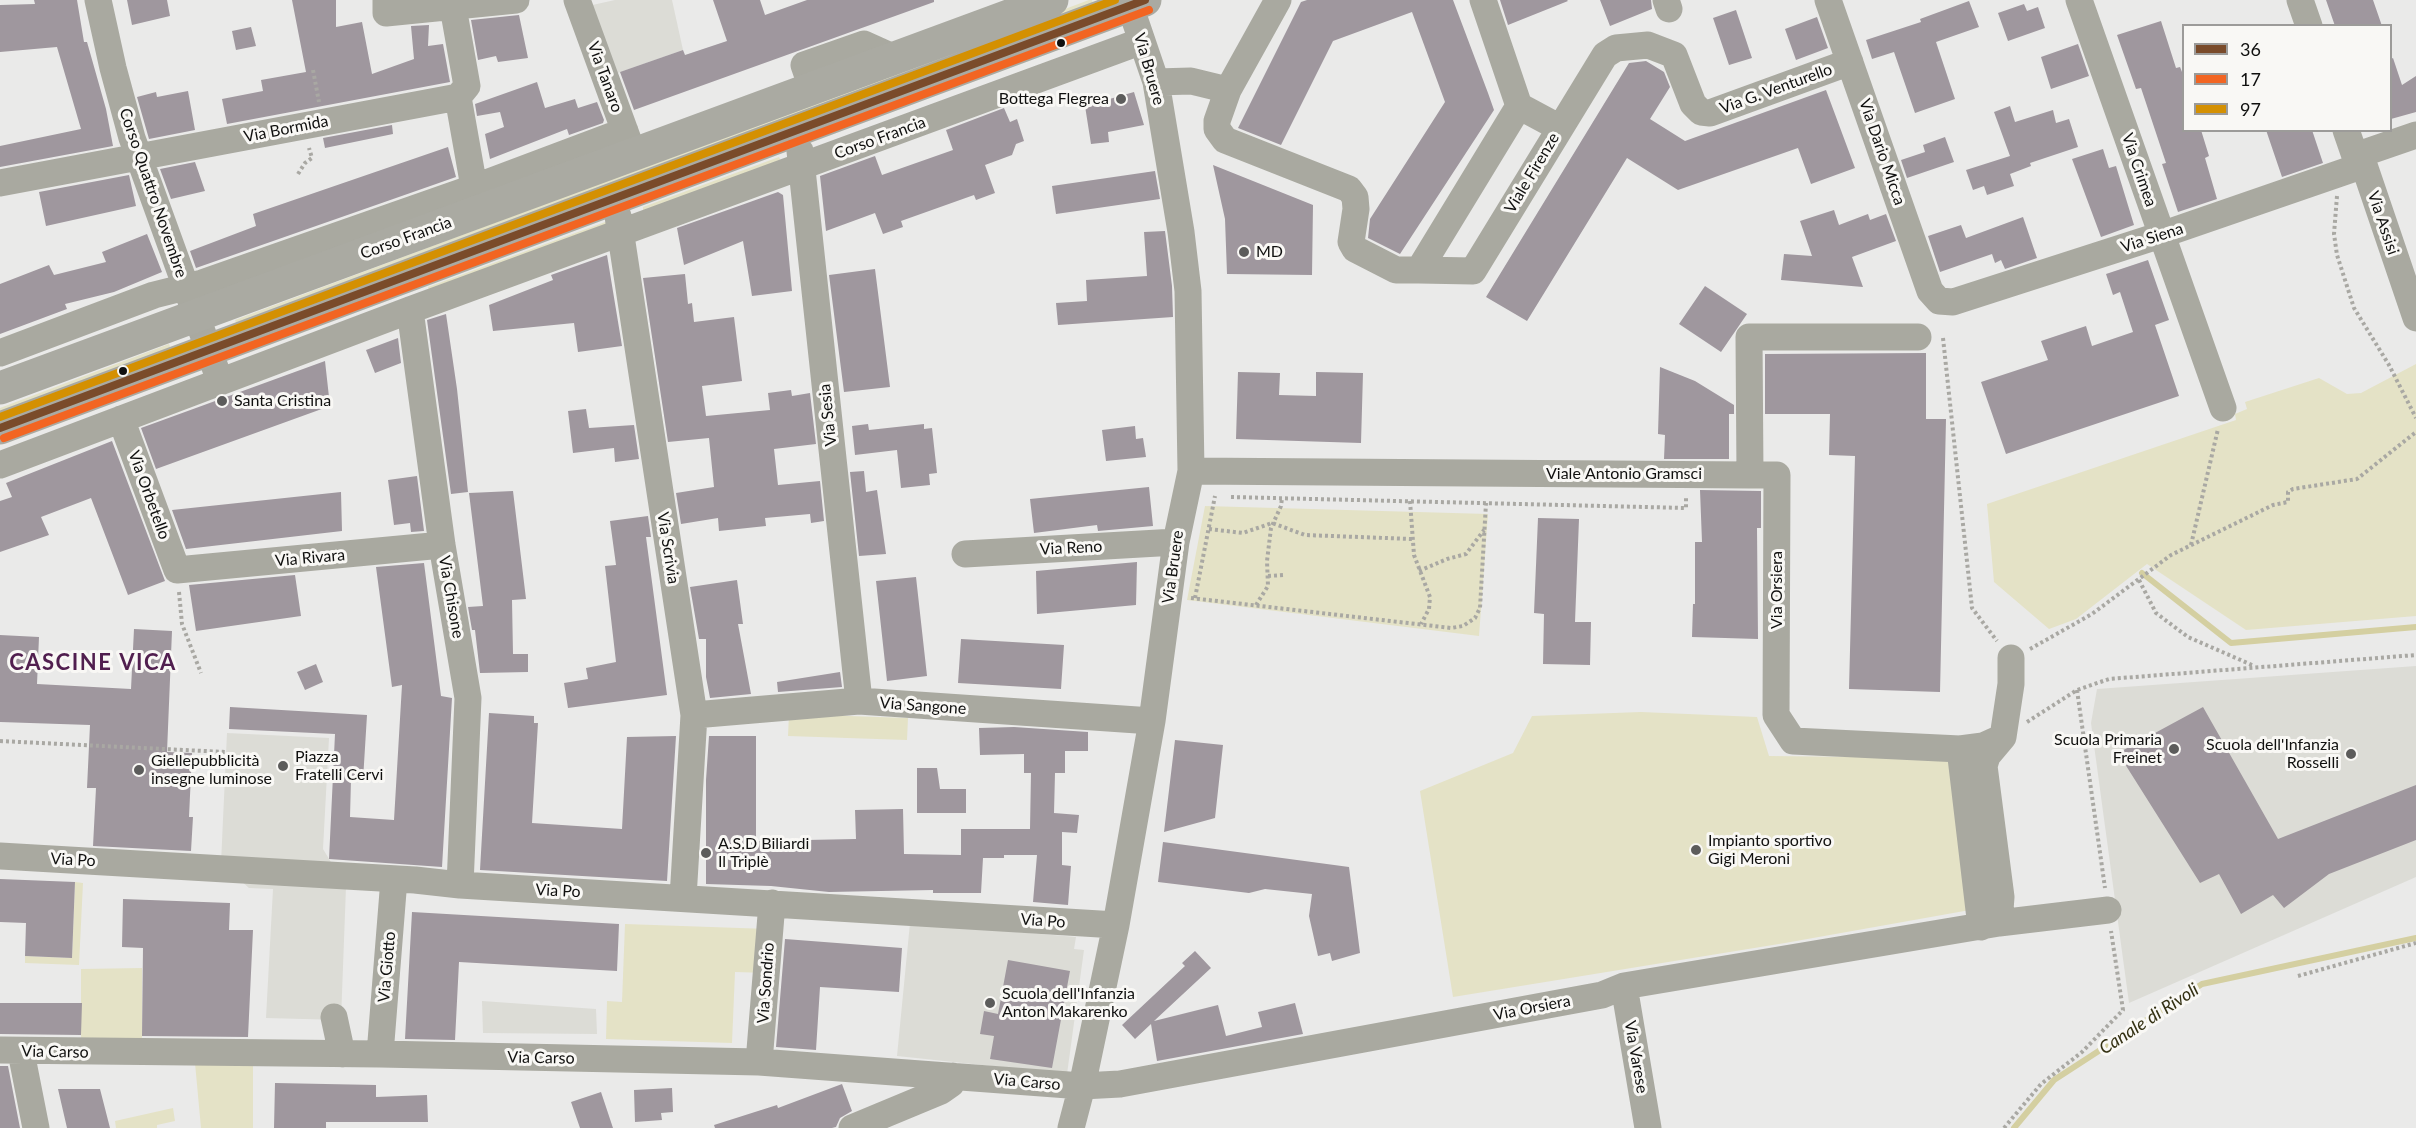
<!DOCTYPE html>
<html>
<head>
<meta charset="utf-8">
<style>
  body { margin:0 }
  #map { position:relative; width:2416px; height:1128px; overflow:hidden; background:#eaeae9; font-family:Lato,sans-serif }
  canvas { display:block }
  .legend { position:absolute; left:2182px; top:24px; width:210px; height:108px; box-sizing:border-box; background:#f9f8f5; border:2px solid #9c9b99; margin:0; padding:8px 10px; list-style:none; font-size:18px; color:#10100f }
  .legend li { display:flex; align-items:center; gap:12px; height:30px }
  .legend b { width:30px; border:2px solid #9c9b99 }
</style>
</head>
<body>
<div id="map">
<canvas width="2416" height="1128"></canvas>
<ul class="legend">
<li><b style="height:8px;background:#7a4b2a"></b>36</li>
<li><b style="height:8px;background:#f26522"></b>17</li>
<li><b style="height:8px;background:#d49002"></b>97</li>
</ul>
</div>
<script>
const g = document.querySelector('canvas').getContext('2d');
g.lineJoin = 'round';
function fill(path, color) { g.fillStyle = color; g.fill(path, 'evenodd'); }
const toPath = rows => new Path2D(rows.map(r => 'M' + r).join(''));
function strokePath(path, color, width, dash) { g.strokeStyle = color; g.lineWidth = width; g.lineCap = dash ? 'butt' : 'round'; g.setLineDash(dash || []); g.stroke(path); }
function label(font, color, halo, rows, align = 'center') {
  g.font = font + ' Lato,sans-serif'; g.lineWidth = 6; g.setLineDash([]); g.textBaseline = 'middle'; g.strokeStyle = halo; g.fillStyle = color; for (const [text, x, y, turn = 0] of rows) {
    g.save(); g.translate(x, y); g.rotate((+turn || 0) * Math.PI / 180); g.textAlign = isNaN(turn) ? turn : align; if (halo) g.strokeText(text, 0, 0); g.fillText(text, 0, 0); g.restore();
  }
}
fill(toPath([
  [615,0,672,0,683,50,615,74,588,6],
  [2416,666,2416,877,2129,1003,2091,723,2097,689],
  [227,733,329,738,323,849,346,887,341,1020,266,1018,273,889,249,888,221,863],
  [910,923,1076,937,1074,949,1084,950,1067,1074,897,1056],
  [482,1001,596,1009,597,1034,483,1033]
]), '#dcdcd6');
fill(toPath([
  [1089,0,1092,0,1094,6,237,325,235,320],
  [779,157,782,163,643,212,643,207],
  [608,221,613,222,430,294,428,287],
  [169,344,171,349,0,416,0,408],
  [2416,364,2416,616,2246,630,2147,564,2076,619,2049,629,1994,582,1987,504,2236,420,2235,414,2247,409,2245,402,2319,378,2347,394,2361,393],
  [1205,506,1488,514,1479,636,1187,600],
  [1641,712,1757,717,1769,756,1951,758,1970,910,1785,943,1453,997,1420,791,1513,753,1532,716],
  [789,714,908,718,907,740,788,736],
  [75,882,83,883,79,965,25,963,25,956,72,958],
  [625,924,768,929,767,973,735,972,732,1043,606,1039,607,1001,622,1002],
  [142,968,142,1043,81,1044,81,969],
  [195,1063,253,1064,253,1128,201,1128],
  [173,1108,175,1121,157,1125,157,1128,116,1128,115,1121]
]), '#e4e2c6');
strokePath(toPath([
  [2142,573,2231,643,2416,627],
  [2014,1128,2054,1080,2202,984,2416,938]
]), '#d4cfa1', 6);
fill(toPath([
  [34,0,77,0,84,42,87,42,106,109,113,146,0,167,0,146,81,129,57,47,0,52,0,5,35,4],
  [127,0,167,0,170,16,132,25],
  [292,0,336,0,336,27,362,22,372,74,414,59,411,26,429,25,428,46,443,44,450,82,227,124,222,99,263,91,261,80,306,72],
  [713,0,760,0,765,15,807,0,934,0,934,2,634,110,620,72,683,50,685,55,727,41],
  [1307,0,1453,0,1488,93,1494,110,1400,254,1368,238,1370,219,1445,102,1412,12,1333,41,1281,145,1238,128,1301,2],
  [1500,0,1567,0,1568,1,1508,25],
  [1600,0,1651,0,1652,9,1610,26],
  [2326,0,2373,0,2382,26,2335,26],
  [1969,1,1979,27,1936,42,1955,99,1915,113,1894,52,1872,59,1866,40,1921,22,1920,19],
  [2024,4,2027,11,2038,7,2045,28,2008,41,1998,13],
  [1736,10,1752,58,1729,65,1713,18],
  [519,15,528,58,498,62,496,56,478,60,471,20],
  [1817,17,1828,48,1796,60,1785,29],
  [2161,21,2176,68,2180,67,2184,77,2184,130,2201,130,2209,156,2205,158,2217,199,2178,212,2162,164,2166,163,2141,88,2136,89,2117,35],
  [251,27,256,46,236,50,232,31],
  [2078,44,2089,76,2051,89,2041,57],
  [2393,58,2402,85,2416,76,2416,112,2391,119,2391,59],
  [1646,61,1664,72,1670,87,1650,119,1685,141,1826,90,1855,168,1811,184,1798,148,1678,190,1627,158,1527,321,1486,297,1629,63],
  [537,82,545,108,575,99,578,108,597,102,604,120,603,123,569,135,567,129,490,159,485,134,504,127,500,112,477,116,475,104],
  [188,91,195,130,149,139,137,97,156,92,157,97],
  [1134,92,1144,125,1108,132,1109,142,1091,144,1085,106],
  [2010,106,2015,122,2053,110,2056,123,2069,119,2078,147,2030,163,2031,166,2010,174,2014,186,1987,195,1984,186,1973,190,1966,170,2010,156,1994,112],
  [1004,108,1010,122,1017,119,1024,141,1016,144,1012,155,985,165,995,193,976,200,974,195,901,221,903,227,883,234,875,213,826,231,820,176,875,156,882,175,953,150,946,130],
  [392,125,393,134,325,148,323,138],
  [2266,130,2312,130,2323,163,2282,177],
  [1945,137,1954,162,1907,178,1901,160,1925,152,1923,145],
  [448,147,456,177,196,268,190,251,256,226,253,214],
  [2103,149,2109,168,2116,166,2134,225,2101,237,2072,159],
  [195,162,205,191,171,199,160,169],
  [1213,165,1313,205,1312,275,1227,274,1225,219],
  [1155,171,1160,199,1056,214,1052,186],
  [129,175,136,206,46,226,39,192],
  [778,192,783,195,792,291,752,296,743,241,684,265,677,228],
  [1834,210,1839,225,1868,214,1870,220,1886,214,1896,241,1852,257,1863,287,1781,280,1784,254,1812,256,1800,221],
  [2023,217,2037,258,2005,269,2001,260,1995,263,1992,254,1940,272,1928,236,1961,225,1966,238],
  [1165,231,1172,286,1173,317,1058,325,1056,303,1087,301,1086,280,1147,276,1144,232],
  [147,234,162,272,114,292,65,304,67,309,0,334,0,284,49,265,54,275,106,262,102,252],
  [607,255,622,346,578,352,574,323,493,331,489,305,553,280,551,275],
  [2148,260,2169,320,2155,325,2179,396,2006,454,1981,382,2048,360,2041,341,2086,326,2092,346,2133,332,2120,292,2113,295,2106,274],
  [875,269,890,387,844,392,829,275],
  [685,274,688,304,692,303,694,322,734,317,742,381,702,386,706,416,770,410,768,393,791,390,792,396,810,393,816,444,774,449,778,485,820,481,824,521,811,523,810,514,765,518,766,526,719,531,718,518,681,524,676,493,714,487,709,438,668,442,643,278],
  [1705,286,1747,314,1721,352,1679,324],
  [446,314,457,389,468,492,451,494,427,320],
  [398,338,401,363,375,373,366,350],
  [1926,353,1926,419,1946,419,1940,692,1849,689,1855,456,1829,455,1830,414,1765,414,1765,354],
  [325,361,330,406,156,469,141,428],
  [1660,367,1695,381,1734,405,1734,414,1729,414,1729,459,1664,459,1665,435,1658,434],
  [1238,372,1280,373,1279,395,1316,396,1316,372,1363,373,1361,443,1236,439],
  [586,409,589,428,634,425,639,459,615,462,614,448,573,453,568,411],
  [868,424,869,430,924,424,924,429,932,428,937,473,929,474,930,485,901,488,897,450,855,455,852,426],
  [1135,426,1136,439,1143,438,1146,457,1106,461,1102,430],
  [112,441,165,581,128,595,91,498,41,517,49,535,0,552,0,501,12,497,6,483],
  [864,471,866,492,877,490,886,554,859,556,850,472],
  [417,476,424,531,411,532,410,523,394,525,388,480],
  [1149,487,1153,526,1098,531,1097,525,1034,533,1030,499],
  [1700,490,1761,491,1761,528,1757,528,1758,639,1692,637,1693,604,1695,604,1695,542,1702,542],
  [513,491,526,599,512,600,513,654,528,654,528,672,480,673,475,630,472,630,468,607,483,606,469,493],
  [341,492,342,531,186,549,172,510],
  [648,516,651,537,646,537,667,695,568,708,564,683,588,679,586,668,616,662,605,566,616,565,610,521],
  [1538,518,1579,519,1575,622,1591,622,1590,665,1543,664,1544,614,1534,613],
  [1137,562,1136,605,1037,614,1036,571],
  [424,563,441,696,452,698,442,867,329,859,335,734,229,729,230,707,367,715,363,780,351,779,350,817,394,820,402,685,392,687,376,567],
  [295,575,301,616,196,631,189,585],
  [916,577,927,676,887,681,876,581],
  [737,580,743,624,738,624,751,694,710,698,706,677,706,639,699,639,690,587],
  [134,629,172,631,167,752,192,753,189,817,193,817,191,851,93,846,96,788,87,788,90,725,0,722,0,635,39,637,37,684,131,689],
  [961,639,1064,645,1061,689,958,683],
  [316,664,323,682,305,690,297,672],
  [840,672,842,687,778,692,777,682],
  [2203,707,2278,839,2416,785,2416,840,2329,874,2284,908,2273,895,2241,914,2219,874,2200,883,2118,753],
  [489,713,534,716,534,723,538,723,532,823,622,829,627,737,676,736,667,881,480,870],
  [1014,727,1088,732,1088,751,1065,751,1065,773,1055,773,1054,813,1079,815,1077,833,1062,832,1062,865,1071,866,1068,905,1033,902,1037,855,1004,855,1004,858,983,858,981,893,933,893,933,890,829,892,771,886,706,884,706,780,709,736,756,736,756,841,856,839,855,810,903,809,904,854,961,855,961,829,1030,829,1031,773,1024,773,1024,754,980,755,979,728],
  [1175,740,1223,745,1215,818,1164,832],
  [917,768,937,768,940,789,966,789,966,813,917,813],
  [1163,842,1349,867,1360,953,1332,961,1330,953,1318,956,1309,916,1312,894,1265,889,1249,893,1158,882],
  [0,879,75,882,72,958,25,956,26,923,0,922],
  [123,899,230,903,229,930,253,930,248,1037,142,1036,143,948,122,947],
  [412,912,619,924,617,971,459,962,455,1040,405,1039],
  [785,939,902,948,899,992,820,987,816,1050,776,1047],
  [1195,951,1211,968,1154,1021,1218,1005,1226,1036,1262,1027,1258,1012,1295,1003,1303,1034,1157,1061,1151,1024,1135,1039,1122,1025,1185,966,1182,963],
  [1008,960,1070,971,1052,1068,990,1059,994,1036,980,1034,984,1011,998,1014],
  [0,1003,82,1003,81,1035,0,1034],
  [0,1066,8,1066,20,1128,0,1128],
  [275,1083,376,1085,376,1097,427,1095,428,1122,326,1122,326,1128,274,1128],
  [842,1084,852,1111,840,1118,836,1127,832,1128,715,1128,714,1125,777,1105,778,1108],
  [672,1088,673,1112,661,1113,662,1120,635,1122,634,1090],
  [58,1089,100,1089,110,1128,67,1128],
  [601,1092,613,1128,580,1128,571,1102]
]), '#9f979e');
strokePath(toPath([
  [313,70,319,102],
  [298,174,305,163,312,158,309,148],
  [2337,196,2334,234,2337,255,2354,308,2389,365,2416,418],
  [1943,338,1972,608,1997,641],
  [1231,497,1686,508,1686,496],
  [1410,501,1414,555,1430,597,1429,609,1421,624],
  [1209,529,1243,533,1272,523,1305,535,1412,539],
  [2191,545,2218,429],
  [1419,571,1447,559,1466,554,1484,530],
  [1268,576,1284,575],
  [2139,580,2156,613,2188,637,2252,665],
  [179,592,182,624,201,673],
  [1191,598,1451,628,1463,626,1475,618,1480,608,1486,503],
  [1195,598,1215,496],
  [1256,605,1268,586,1267,561,1271,528,1281,506,1282,498],
  [2030,649,2092,614,2171,555,2273,505,2288,502,2288,492,2293,489,2357,479,2416,432],
  [2077,690,2105,888],
  [2027,722,2077,690,2109,679,2416,655],
  [0,741,225,752],
  [2298,976,2416,943],
  [2004,1128,2041,1084,2082,1052,2123,1010,2111,931]
]), '#a9a8a3', 4, [3, 3]);
strokePath(toPath([
  [98,0,113,68,132,138,216,370],
  [386,0,386,13,516,0],
  [577,0,631,148],
  [1278,0,1228,90,1217,121,1217,129,1225,140,1349,189,1355,197,1356,209,1351,242,1355,249,1396,270,1419,270,1519,106],
  [1483,0,1519,106,1560,128],
  [1666,0,1669,9],
  [1828,0,1930,291,1939,301,1953,302,2161,235,2364,165],
  [2079,0,2223,408],
  [2300,0,2309,26],
  [453,7,467,86,458,97],
  [1156,82,1191,81,1228,90],
  [812,88,804,65,864,44,895,58],
  [2346,130,2355,156,2364,165,2416,318],
  [800,151,859,701],
  [2355,156,2416,135],
  [0,183,458,97,477,204],
  [618,216,694,715,683,898],
  [1419,270,1473,271,1605,55,1616,48,1648,45,1674,55,1693,104,1701,112,1710,113,1850,62],
  [410,310,442,545,468,698,460,885],
  [0,353,154,295,202,283,476,187,625,131],
  [121,419,177,570,442,545],
  [0,465,410,310,1142,41],
  [1191,471,1750,475,1749,337,1918,337],
  [1750,475,1777,475,1776,715,1793,741,1960,749,1983,746,2003,737],
  [965,554,1176,542],
  [694,715,859,701,1152,721],
  [1960,749,1981,927],
  [0,856,415,880,460,885,1116,925],
  [1999,923,2001,897,1984,766,1987,756,2003,737,2011,684,2011,658],
  [1624,986,1648,1128],
  [334,1017,342,1054],
  [0,1050,380,1054,759,1062,1082,1086,1120,1084,1602,995,1624,986,1999,923,2108,910],
  [21,1052,36,1128],
  [380,1054,394,879],
  [759,1062,772,903],
  [852,1128,941,1091,951,1084,953,1076],
  [1071,1128,1082,1086,1116,925,1152,721,1176,542,1191,471,1188,291,1181,232,1156,82,1128,0]
]), '#a9a9a0', 27);
strokePath(toPath([
  [0,388,1052,0],
  [0,428,1145,0]
]), '#aaaaa2', 33);
strokePath(toPath([
  [0,428,1145,0]
]), '#7a4b2a', 8);
strokePath(toPath([
  [4,438,1149,10]
]), '#f26522', 8);
strokePath(toPath([
  [0,417,1115,0]
]), '#d49002', 8);
for (const [x, y, r, color] of [
  [1061,43,5,"#10100f"],
  [1121,99,6,"#5c5c5b"],
  [1244,252,6,"#5c5c5b"],
  [123,371,5,"#10100f"],
  [222,401,6,"#5c5c5b"],
  [2174,749,6,"#5c5c5b"],
  [2351,754,6,"#5c5c5b"],
  [283,766,6,"#5c5c5b"],
  [139,770,6,"#5c5c5b"],
  [1696,850,6,"#5c5c5b"],
  [706,853,6,"#5c5c5b"],
  [990,1003,6,"#5c5c5b"]
]) { const dot = new Path2D(); dot.arc(x, y, r, 0, 2 * Math.PI); g.fillStyle = color; g.fill(dot); strokePath(dot, '#f9f8f5', 2); }
label('16px', '#10100f', '#f9f8f5', [
  ["Via Bruere",1149,69,74],
  ["Via Tanaro",605,77,70],
  ["Via G. Venturello",1776,89,-20],
  ["Via Bormida",286,129,-11],
  ["Corso Francia",880,138,-20],
  ["Via Dario Micca",1882,152,71],
  ["Via Crimea",2139,170,71],
  ["Viale Firenze",1532,173,-59],
  ["Corso Quattro Novembre",153,193,71],
  ["Via Assisi",2383,223,71],
  ["Corso Francia",406,238,-20],
  ["Via Siena",2152,238,-18],
  ["Via Sesia",828,415,-96],
  ["Viale Antonio Gramsci",1624,474],
  ["Via Orbetello",149,495,70],
  ["Via Scrivia",668,548,81],
  ["Via Reno",1071,548,-3],
  ["Via Rivara",310,558,-5],
  ["Via Bruere",1173,567,-82],
  ["Via Orsiera",1777,590,-90],
  ["Via Chisone",451,597,80],
  ["Via Sangone",923,706,4],
  ["Via Po",73,860,3],
  ["Via Po",558,891,3],
  ["Via Po",1043,921,4],
  ["Via Giotto",387,967,-85],
  ["Via Sondrio",766,983,-86],
  ["Via Orsiera",1532,1008,-11],
  ["Via Carso",55,1052,1],
  ["Via Varese",1636,1057,80],
  ["Via Carso",541,1058,1],
  ["Via Carso",1027,1082,5]
]);
label('16px', '#10100f', '#f9f8f5', [
  ["Bottega Flegrea",1109,99,"right"],
  ["MD",1256,252],
  ["Santa Cristina",234,401],
  ["Scuola Primaria",2162,740,"right"],
  ["Freinet",2162,758,"right"],
  ["Scuola dell'Infanzia",2339,745,"right"],
  ["Rosselli",2339,763,"right"],
  ["Piazza",295,757],
  ["Fratelli Cervi",295,775],
  ["Giellepubblicità",151,761],
  ["insegne luminose",151,779],
  ["Impianto sportivo",1708,841],
  ["Gigi Meroni",1708,859],
  ["A.S.D Biliardi",718,844],
  ["Il Triplè",718,862],
  ["Scuola dell'Infanzia",1002,994],
  ["Anton Makarenko",1002,1012]
], 'left');
label('italic 18px', '#343113', '#f9f8f5', [
  ["Canale di Rivoli",2149,1019,-33]
]);
g.letterSpacing = '1.5px';
label('bold 22px', '#511f4f', '#f9f8f5', [
  ["CASCINE VICA",93,663]
]);
g.letterSpacing = '0px';
</script>
</body>
</html>
